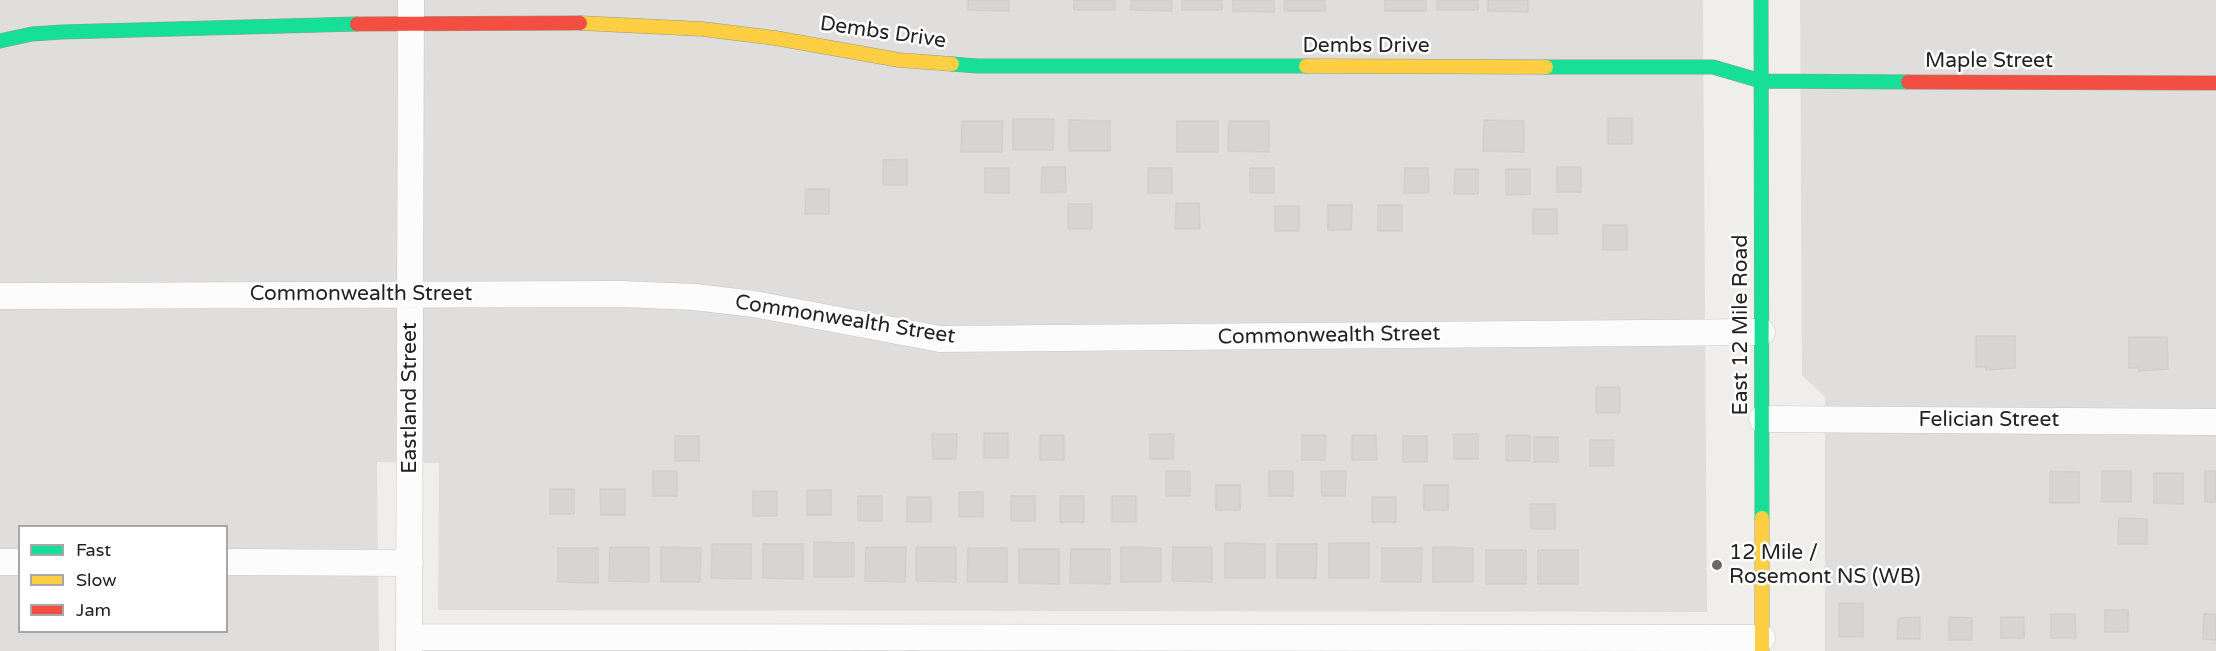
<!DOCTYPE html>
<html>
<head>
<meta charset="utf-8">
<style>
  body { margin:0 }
  #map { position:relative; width:2216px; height:651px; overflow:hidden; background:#f0eeeb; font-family:"Varela Round",sans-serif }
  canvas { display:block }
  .legend { position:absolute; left:18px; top:525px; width:210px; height:108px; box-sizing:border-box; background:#fff; border:2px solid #a7a7a7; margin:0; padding:8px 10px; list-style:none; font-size:18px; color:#222 }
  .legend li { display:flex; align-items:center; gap:12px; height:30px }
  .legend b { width:30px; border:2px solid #a7a7a7 }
</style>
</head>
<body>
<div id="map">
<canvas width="2216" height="651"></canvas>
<ul class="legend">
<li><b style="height:8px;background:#16e098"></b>Fast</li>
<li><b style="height:8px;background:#ffcf43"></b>Slow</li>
<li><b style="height:8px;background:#f24e42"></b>Jam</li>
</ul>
</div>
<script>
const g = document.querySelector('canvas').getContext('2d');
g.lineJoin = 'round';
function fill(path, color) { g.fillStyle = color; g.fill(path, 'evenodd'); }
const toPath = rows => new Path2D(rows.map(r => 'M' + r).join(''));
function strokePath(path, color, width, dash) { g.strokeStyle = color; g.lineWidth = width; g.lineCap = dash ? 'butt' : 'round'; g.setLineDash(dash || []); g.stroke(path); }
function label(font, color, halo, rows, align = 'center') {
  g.font = font + ' "Varela Round",sans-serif'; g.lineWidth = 5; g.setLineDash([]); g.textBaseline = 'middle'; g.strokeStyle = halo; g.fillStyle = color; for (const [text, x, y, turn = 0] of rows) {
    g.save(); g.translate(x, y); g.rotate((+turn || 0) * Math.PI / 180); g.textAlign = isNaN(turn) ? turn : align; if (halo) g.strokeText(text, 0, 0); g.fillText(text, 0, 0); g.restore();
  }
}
fill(toPath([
  [0,0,1703,0,1707,612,438,610,439,463,377,462,379,651,0,651],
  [20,526,226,526,226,632,20,632],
  [1800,0,2216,0,2216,651,1825,651,1825,397,1802,375]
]), '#dfdedc');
const building = toPath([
  [968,0,1009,0,1009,11,968,10,968,0],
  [1074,0,1115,0,1115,10,1074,10,1074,0],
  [1131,0,1172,0,1172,11,1131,10,1131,0],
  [1182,0,1222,0,1222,10,1182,10,1182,0],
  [1233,0,1274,0,1274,12,1233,11,1233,0],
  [1285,0,1325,0,1325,11,1284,11,1285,0],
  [1385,0,1426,0,1426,11,1385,11,1385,0],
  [1437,0,1478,0,1478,10,1437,10,1437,0],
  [1488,0,1528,0,1528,12,1488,11,1488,0],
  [1608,118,1632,118,1632,144,1608,144,1608,118],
  [1013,119,1054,119,1053,150,1013,150,1013,119],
  [1069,120,1110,121,1110,151,1069,151,1069,120],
  [1484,120,1524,121,1524,152,1483,151,1484,120],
  [962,121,1003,121,1002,152,961,152,962,121],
  [1177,121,1218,121,1218,152,1177,152,1177,121],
  [1229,121,1269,121,1269,152,1228,151,1229,121],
  [907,159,907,185,883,185,883,160,907,159],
  [1042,167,1065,167,1066,192,1041,193,1042,167],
  [1557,167,1581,167,1581,192,1557,192,1557,167],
  [985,168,1009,168,1009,193,985,193,985,168],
  [1148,168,1172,168,1172,193,1148,193,1148,168],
  [1250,168,1274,168,1274,193,1250,193,1250,168],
  [1405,168,1428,168,1429,193,1404,193,1405,168],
  [1455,169,1478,169,1478,194,1454,194,1455,169],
  [1506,169,1530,169,1530,194,1506,195,1506,169],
  [806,189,829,189,829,214,805,214,806,189],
  [1176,203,1199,203,1200,229,1175,229,1176,203],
  [1068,204,1092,204,1092,229,1068,229,1068,204],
  [1328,205,1352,205,1351,230,1328,230,1328,205],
  [1378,205,1402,205,1402,231,1378,231,1378,205],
  [1275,206,1299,206,1299,231,1275,231,1275,206],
  [1533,209,1557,209,1557,234,1533,234,1533,209],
  [1603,225,1627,225,1627,250,1603,250,1603,225],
  [1976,336,2015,336,2015,368,1986,370,1986,367,1976,367,1976,336],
  [2129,337,2167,337,2168,369,2139,371,2139,368,2129,368,2129,337],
  [1596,387,1620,387,1620,413,1596,413,1596,387],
  [984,433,1008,433,1008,458,984,458,984,433],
  [932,434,957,434,956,459,933,459,932,434],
  [1150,434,1174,434,1173,459,1150,459,1150,434],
  [1454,434,1478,434,1478,459,1454,459,1454,434],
  [1040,435,1064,435,1064,460,1040,460,1040,435],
  [1302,435,1326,435,1325,460,1302,460,1302,435],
  [1352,435,1376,435,1377,460,1352,460,1352,435],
  [1506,435,1530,435,1530,461,1506,461,1506,435],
  [675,436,699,436,699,461,675,461,675,436],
  [1403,436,1427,436,1427,462,1403,462,1403,436],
  [1534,437,1558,437,1558,462,1534,462,1534,437],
  [1590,440,1614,440,1613,466,1590,466,1590,440],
  [653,471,677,471,677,496,653,496,653,471],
  [1166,471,1190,471,1190,496,1166,496,1166,471],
  [1269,471,1293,471,1293,496,1269,496,1269,471],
  [1321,471,1346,471,1345,496,1322,496,1321,471],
  [2050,471,2079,472,2079,503,2050,503,2050,471],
  [2102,471,2131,471,2131,502,2102,502,2102,471],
  [2205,471,2216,471,2216,502,2205,502,2205,471],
  [2154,473,2183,473,2183,504,2154,503,2154,473],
  [1216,485,1240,485,1240,510,1216,510,1216,485],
  [1424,485,1448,485,1448,510,1424,510,1424,485],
  [550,489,574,489,574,514,550,514,550,489],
  [600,489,625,489,625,515,601,515,600,489],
  [807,490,831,490,831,515,807,515,807,490],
  [753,491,777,491,777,516,753,516,753,491],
  [959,492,983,492,983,517,959,517,959,492],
  [858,496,882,496,882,521,858,521,858,496],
  [1011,496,1035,496,1035,521,1011,521,1011,496],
  [1060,496,1084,496,1084,522,1060,522,1060,496],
  [1112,496,1136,496,1136,522,1112,522,1112,496],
  [907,497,931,497,931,522,907,522,907,497],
  [1372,497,1396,497,1396,522,1372,522,1372,497],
  [1530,504,1555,504,1555,529,1531,529,1530,504],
  [2119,518,2147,519,2147,544,2118,544,2119,518],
  [814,542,854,543,854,577,814,577,814,542],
  [1225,543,1265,544,1265,578,1225,578,1225,543],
  [1329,543,1369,543,1369,578,1329,578,1329,543],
  [712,544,751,544,751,579,711,578,712,544],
  [763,544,803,544,803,579,763,578,763,544],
  [1277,544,1317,544,1316,578,1277,578,1277,544],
  [610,547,649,547,649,582,609,581,610,547],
  [661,547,701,548,700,582,661,582,661,547],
  [866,547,906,547,905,582,865,581,866,547],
  [916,547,956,547,956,582,916,581,916,547],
  [1121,547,1161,548,1161,582,1121,582,1121,547],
  [1173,547,1212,547,1212,582,1172,581,1173,547],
  [1433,547,1473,548,1473,582,1433,582,1433,547],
  [558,548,598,548,598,583,558,582,558,548],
  [968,548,1007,548,1007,582,967,582,968,548],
  [1382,548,1422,548,1421,582,1382,582,1382,548],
  [1019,549,1059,549,1059,584,1019,583,1019,549],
  [1071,549,1110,549,1110,584,1070,583,1071,549],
  [1486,550,1526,550,1526,584,1486,584,1486,550],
  [1538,550,1578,550,1578,584,1538,584,1538,550],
  [1839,603,1863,603,1863,637,1839,637,1839,603],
  [2105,610,2128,610,2128,632,2105,632,2105,610],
  [2051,614,2075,614,2076,638,2051,638,2051,614],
  [2204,614,2216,614,2216,640,2203,639,2204,614],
  [1920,617,1920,639,1897,639,1898,618,1920,617],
  [1949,617,1972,618,1972,640,1949,640,1949,617],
  [2001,617,2024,617,2024,638,2001,638,2001,617]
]);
fill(building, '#d7d4d2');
strokePath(building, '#d3d0cc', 1.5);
const street = toPath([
  [0,296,620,294,695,297,754,304,940,339,1762,332],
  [1762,419,2216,422],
  [0,562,20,562],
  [226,562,410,563],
  [409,637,1762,638],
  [409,651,411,0]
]);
const fast = toPath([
  [1761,0,1762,518],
  [0,41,32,34,62,32,357,24],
  [952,64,977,66,1306,66],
  [1546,67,1713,67,1761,81,1908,82]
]);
const slow = toPath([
  [580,23,702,29,775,38,899,60,952,64],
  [1306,66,1546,67],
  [1762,518,1762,651]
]);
const jam = toPath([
  [357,24,580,23],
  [1908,82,2216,83]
]);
strokePath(street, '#c9c8c7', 27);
strokePath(fast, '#999a82', 15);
strokePath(slow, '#999a82', 15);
strokePath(jam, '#999a82', 15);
strokePath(street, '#fdfcfc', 26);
strokePath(fast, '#16e098', 14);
strokePath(slow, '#ffcf43', 14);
strokePath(jam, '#f24e42', 14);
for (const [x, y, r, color] of [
  [1717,565,6,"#6a6968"]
]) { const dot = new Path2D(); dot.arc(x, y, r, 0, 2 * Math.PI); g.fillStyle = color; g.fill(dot); strokePath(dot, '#fff', 2); }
label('21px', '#222', '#fff', [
  ["Dembs Drive",883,33,8],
  ["Dembs Drive",1366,46],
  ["Maple Street",1989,61],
  ["Commonwealth Street",361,294],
  ["Commonwealth Street",845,320,9],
  ["East 12 Mile Road",1741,325,-90],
  ["Commonwealth Street",1329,336,-1],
  ["Eastland Street",410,398,-90],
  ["Felician Street",1989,420]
]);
label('21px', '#222', '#fff', [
  ["12 Mile /",1729,553],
  ["Rosemont NS (WB)",1729,577]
], 'left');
</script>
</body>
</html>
